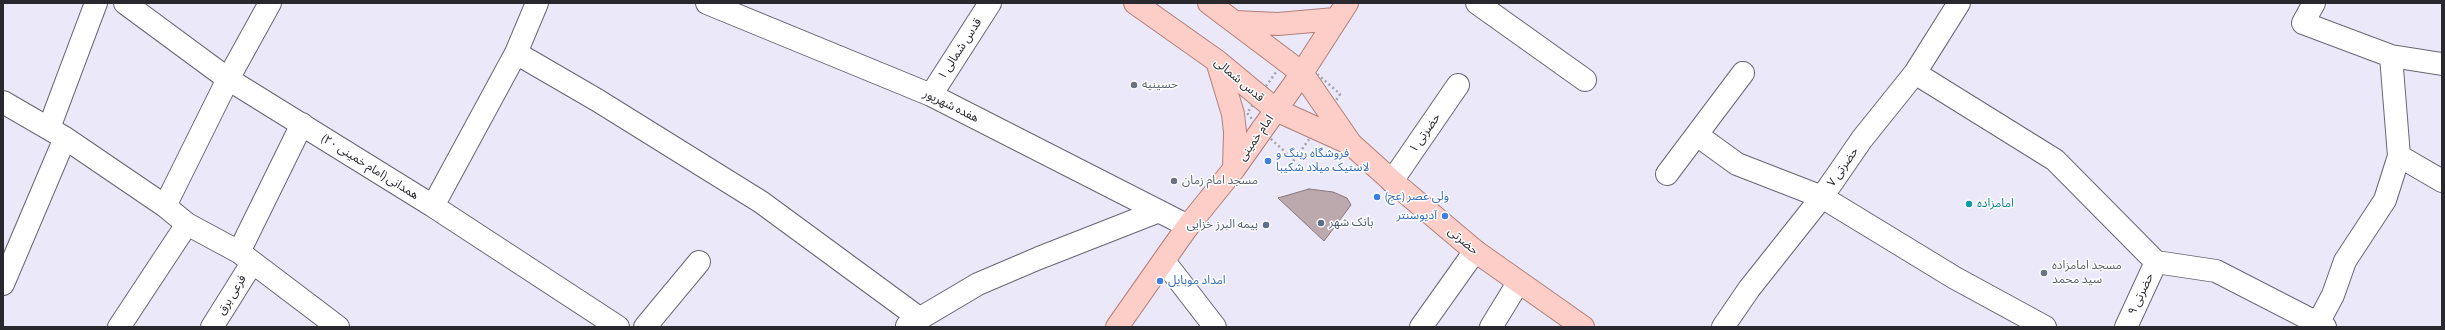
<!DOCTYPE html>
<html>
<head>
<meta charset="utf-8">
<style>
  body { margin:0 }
  #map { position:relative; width:2445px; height:330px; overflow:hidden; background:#ebe9f9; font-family:"PT Sans Narrow",sans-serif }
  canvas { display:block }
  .frame { position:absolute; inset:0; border:4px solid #29282e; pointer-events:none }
</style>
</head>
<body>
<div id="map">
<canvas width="2445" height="330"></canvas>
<div class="frame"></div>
</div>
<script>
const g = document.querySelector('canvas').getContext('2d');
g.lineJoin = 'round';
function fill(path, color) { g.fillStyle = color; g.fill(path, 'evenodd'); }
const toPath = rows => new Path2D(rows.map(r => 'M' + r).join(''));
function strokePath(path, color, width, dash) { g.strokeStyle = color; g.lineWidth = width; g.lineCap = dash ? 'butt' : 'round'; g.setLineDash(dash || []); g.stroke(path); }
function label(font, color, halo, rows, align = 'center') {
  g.font = font + ' "PT Sans Narrow","Noto Sans Arabic",sans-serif'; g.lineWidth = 3; g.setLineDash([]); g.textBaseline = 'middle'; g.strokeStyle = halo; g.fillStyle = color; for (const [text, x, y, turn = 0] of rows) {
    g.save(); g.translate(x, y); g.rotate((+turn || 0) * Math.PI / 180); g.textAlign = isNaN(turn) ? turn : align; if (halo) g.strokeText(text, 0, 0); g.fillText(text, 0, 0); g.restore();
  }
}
const building = toPath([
  [1309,189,1333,192,1347,198,1351,205,1324,241,1278,198,1309,189]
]);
fill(building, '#bba9ae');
strokePath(building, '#87777c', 1);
const minor = toPath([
  [125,3,228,79,433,206,618,327],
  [707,3,931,95,1188,226],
  [1477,3,1585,80],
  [2314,3,2303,23,2391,56,2442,64],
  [516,53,597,100,761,202,919,318],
  [1915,73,2055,160,2156,262,2216,271,2325,327],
  [931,95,990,3],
  [3,102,65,138,165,206,187,224,239,252,338,327],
  [49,128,96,3],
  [1697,135,1737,164,1822,197,1955,278,2045,327],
  [2399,156,2442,181],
  [1667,174,1743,73],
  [1392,181,1458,85],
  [165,206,228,79,270,3],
  [433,206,516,53,537,3],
  [239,252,302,124],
  [1164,261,1215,327],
  [3,284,65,138],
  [907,326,978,284,1039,258,1159,211],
  [119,327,187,224],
  [212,327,252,263],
  [645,327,699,262],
  [1421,327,1475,251],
  [1491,327,1518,283],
  [1723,327,1749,289,1822,197,1862,139,1915,73,1959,3],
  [2126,327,2156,262],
  [2316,327,2333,295,2345,261,2385,200,2399,156,2391,56]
]);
const major = toPath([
  [1135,3,1217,61,1276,110,1351,144],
  [1209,3,1302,73,1351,144,1392,181,1475,251,1583,327],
  [1235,22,1278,24,1335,19],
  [1217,61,1233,114,1235,132,1234,169],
  [1117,327,1188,226,1234,169,1302,73,1347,3]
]);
strokePath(minor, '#686674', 24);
strokePath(major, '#b27f7a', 24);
strokePath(toPath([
  [1291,51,1340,94,1329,112,1294,160,1261,130,1247,113,1291,51]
]), '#a4a3af', 2.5, [2, 3]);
strokePath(minor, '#fff', 22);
strokePath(major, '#fdcec8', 22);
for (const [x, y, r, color] of [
  [1134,85,4,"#6b7280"],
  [1268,161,4,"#3f7fe0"],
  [1174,181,4,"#6b7280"],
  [1377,197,4,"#3f7fe0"],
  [1969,204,4,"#0f9aa8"],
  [1445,216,4,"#3f7fe0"],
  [1321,223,4,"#5c6f8a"],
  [1266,225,4,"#5c6f8a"],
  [2044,273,4,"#6b7280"],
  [1160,281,4,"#3f7fe0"]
]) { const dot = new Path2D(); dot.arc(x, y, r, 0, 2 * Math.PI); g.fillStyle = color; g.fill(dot); strokePath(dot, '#fff', 1.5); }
label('12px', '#29282e', '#fff', [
  ["قدس شمالی ۱",960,49,-57],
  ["قدس شمالی",1239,80,40],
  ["هفده شهریور",951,106,26],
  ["حضرتی ۱",1425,133,-55],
  ["امام خمینی",1256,138,-55],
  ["همدانی (امام خمینی ۲۰)",370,167,32],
  ["حضرتی ۷",1843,167,-55],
  ["حضرتی",1463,241,40],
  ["حضرتی ۹",2141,294,-65],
  ["فرعی برق",232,295,-59]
]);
label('12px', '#5b616d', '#fff', [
  ["حسینیه",1142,85],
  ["مسجد امام زمان",1182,181],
  ["مسجد امامزاده",2052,266],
  ["سید محمد",2052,280]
], 'left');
label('12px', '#366cbe', '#fff', [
  ["فروشگاه رینگ و",1276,154],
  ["لاستیک میلاد شکیبا",1276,168],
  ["ولی عصر (عج)",1385,197],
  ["آدیوسنتر",1437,216,"right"],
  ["امداد موبایل",1168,281]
], 'left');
label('12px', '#0d838f', '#fff', [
  ["امامزاده",1977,204]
], 'left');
label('12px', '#4e5e75', '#fff', [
  ["بانک شهر",1329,223],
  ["بیمه البرز خزایی",1258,225,"right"]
], 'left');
</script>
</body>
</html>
